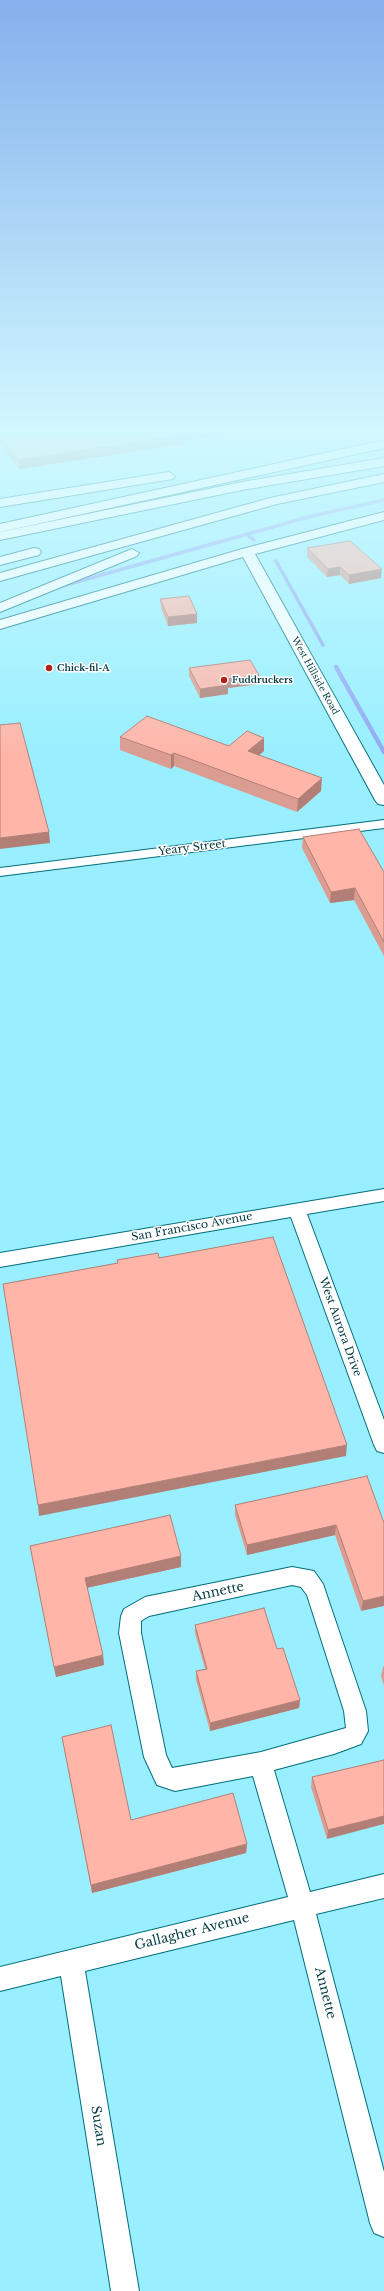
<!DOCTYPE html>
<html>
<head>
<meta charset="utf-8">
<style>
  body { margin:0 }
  canvas { display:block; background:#99efff }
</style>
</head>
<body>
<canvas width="384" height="2291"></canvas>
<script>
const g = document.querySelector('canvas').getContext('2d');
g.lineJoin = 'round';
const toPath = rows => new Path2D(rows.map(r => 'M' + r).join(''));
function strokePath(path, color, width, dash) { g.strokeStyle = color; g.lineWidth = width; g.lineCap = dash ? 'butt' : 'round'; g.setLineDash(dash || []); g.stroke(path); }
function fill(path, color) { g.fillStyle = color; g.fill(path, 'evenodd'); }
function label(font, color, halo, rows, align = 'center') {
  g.font = font + ' "Libre Baskerville",serif'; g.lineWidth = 3; g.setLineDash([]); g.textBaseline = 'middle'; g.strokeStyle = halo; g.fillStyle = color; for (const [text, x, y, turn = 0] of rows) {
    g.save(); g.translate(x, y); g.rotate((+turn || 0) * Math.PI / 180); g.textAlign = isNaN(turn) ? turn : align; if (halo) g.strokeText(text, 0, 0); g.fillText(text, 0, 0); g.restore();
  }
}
strokePath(toPath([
  [246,534,254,540],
  [276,561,323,645],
  [62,586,312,516,384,500]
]), '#92aaf3', 3.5);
strokePath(toPath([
  [336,667,384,752]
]), '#92aaf3', 4.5);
const street = toPath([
  [384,820,384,828,0,876,0,868,384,820],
  [384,1189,384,1201,307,1214,384,1420,384,1453,377,1451,374,1445,291,1217,0,1267,0,1253,384,1189],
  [292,1567,314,1571,323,1584,366,1711,368,1731,361,1744,334,1754,274,1770,310,1892,384,1874,384,1898,316,1914,384,2172,384,2237,374,2233,370,2223,294,1920,85,1971,139,2291,111,2291,61,1976,0,1991,0,1967,288,1897,253,1776,175,1791,157,1785,144,1757,119,1633,121,1616,124,1609,145,1597,292,1567],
  [292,1585,301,1587,307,1595,344,1711,346,1728,261,1752,172,1768,166,1755,141,1633,141,1621,149,1616,292,1585]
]);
const secondary = toPath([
  [384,440,384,448,0,532,0,524,384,440],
  [169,472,175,476,173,479,0,507,0,499,169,472],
  [384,512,384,520,255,554,384,785,384,805,378,804,375,800,243,557,0,629,0,620,242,549,384,512]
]);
const highway = toPath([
  [384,458,384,466,242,490,0,540,0,532,242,482,384,458],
  [384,474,384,482,277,504,0,581,0,573,270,498,384,474],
  [34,548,39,549,41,552,39,555,0,565,0,557,34,548],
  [132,549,139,553,137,556,0,612,0,603,132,549]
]);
strokePath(street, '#006e7c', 2);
strokePath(secondary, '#006e7c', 2);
strokePath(highway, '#006e7c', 2);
fill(street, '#fff');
fill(secondary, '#fff');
fill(highway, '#fff');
fill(toPath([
  [0,433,236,433,184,441,184,444,19,469,0,445],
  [307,548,381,578,349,584,340,575,327,577,307,557],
  [160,599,197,623,168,626,161,608],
  [189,668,259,675,259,684,228,688,228,694,200,698,189,676],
  [120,737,229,746,264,738,264,751,259,755,321,791,297,812,174,766,171,769,120,750],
  [303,837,384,872,384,956,354,900,330,903,302,848],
  [235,1505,384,1523,361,1611,335,1535,247,1555,235,1515],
  [30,1546,181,1556,181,1567,87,1588,103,1655,104,1665,56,1677],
  [195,1625,277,1649,300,1700,299,1708,210,1731,196,1680,196,1671,205,1669,195,1633],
  [384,1666,384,1686,381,1676,383,1667],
  [62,1737,131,1820,247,1844,246,1853,92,1893],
  [384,1760,327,1839,311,1787,312,1777]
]), '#db9d91');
fill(toPath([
  [181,433,236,433,184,441,184,444,19,469,18,460],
  [340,567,340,575,327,577,328,569],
  [382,569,381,578,349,584,349,575],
  [197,614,197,623,168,626,168,617],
  [259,675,259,684,228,688,228,694,200,698,200,689,225,679],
  [264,738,264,751,248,764,248,751],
  [174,753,174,766,171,769,171,755],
  [322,778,321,791,297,812,298,799],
  [49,832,50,843,0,849,0,838],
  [355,888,354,900,330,903,331,892],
  [347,1445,346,1456,39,1516,38,1505],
  [336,1525,335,1535,247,1555,247,1545],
  [181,1556,181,1567,86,1588,85,1578],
  [384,1596,384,1606,361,1611,363,1601],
  [103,1655,104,1665,56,1677,54,1667],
  [300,1700,299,1708,210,1731,210,1723],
  [384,1816,384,1824,327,1839,328,1830],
  [247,1844,246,1853,92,1893,91,1885]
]), '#b27f76');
const building = toPath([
  [0,433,182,433,184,435,18,460,0,437,0,433],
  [350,541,382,569,349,575,340,567,328,569,307,548,350,541],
  [189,596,197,614,168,617,160,599,189,596],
  [250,660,259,675,225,679,228,685,200,689,189,668,250,660],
  [147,716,229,746,247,731,264,738,248,751,322,778,298,799,174,753,171,755,120,737,147,716],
  [20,723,49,832,0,838,0,725,20,723],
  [359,829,384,872,384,942,355,888,331,892,303,837,359,829],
  [273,1237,347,1445,38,1505,3,1284,118,1263,117,1260,158,1253,159,1258,273,1237],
  [367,1476,384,1523,384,1596,363,1601,336,1525,247,1545,235,1505,367,1476],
  [170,1515,181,1556,85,1578,103,1655,54,1667,30,1546,170,1515],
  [264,1608,277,1649,283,1648,300,1700,210,1723,196,1671,207,1669,195,1625,264,1608],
  [111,1725,131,1820,233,1793,247,1844,91,1885,62,1737,111,1725],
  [384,1760,384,1816,328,1830,312,1777,384,1760]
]);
fill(building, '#ffb6a9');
strokePath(building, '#b27f76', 1);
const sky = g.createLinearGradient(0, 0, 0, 754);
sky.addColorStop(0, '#85b0ec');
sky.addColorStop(0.57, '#d1f8ff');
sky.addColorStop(1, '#d1f8ff00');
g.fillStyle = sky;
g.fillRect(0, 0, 384, 754);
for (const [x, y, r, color] of [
  [49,668,4,"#b22416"],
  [224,680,4,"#b22416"]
]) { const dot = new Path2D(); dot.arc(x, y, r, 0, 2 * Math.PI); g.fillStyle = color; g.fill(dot); strokePath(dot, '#fff', 1.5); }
label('bold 9px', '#053b43', '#fff', [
  ["Chick-fil-A",57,668],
  ["Fuddruckers",232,680]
], 'left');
label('9px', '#053b43', '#fff', [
  ["West Hillside Road",315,676,61]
]);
label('11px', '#053b43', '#fff', [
  ["Yeary Street",192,848,-7],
  ["San Francisco Avenue",192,1227,-10],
  ["West Aurora Drive",340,1327,70]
]);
label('13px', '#053b43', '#fff', [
  ["Annette",218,1592,-12],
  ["Gallagher Avenue",192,1932,-14],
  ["Annette",325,1993,76],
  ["Suzan",98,2126,81]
]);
</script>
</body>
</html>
